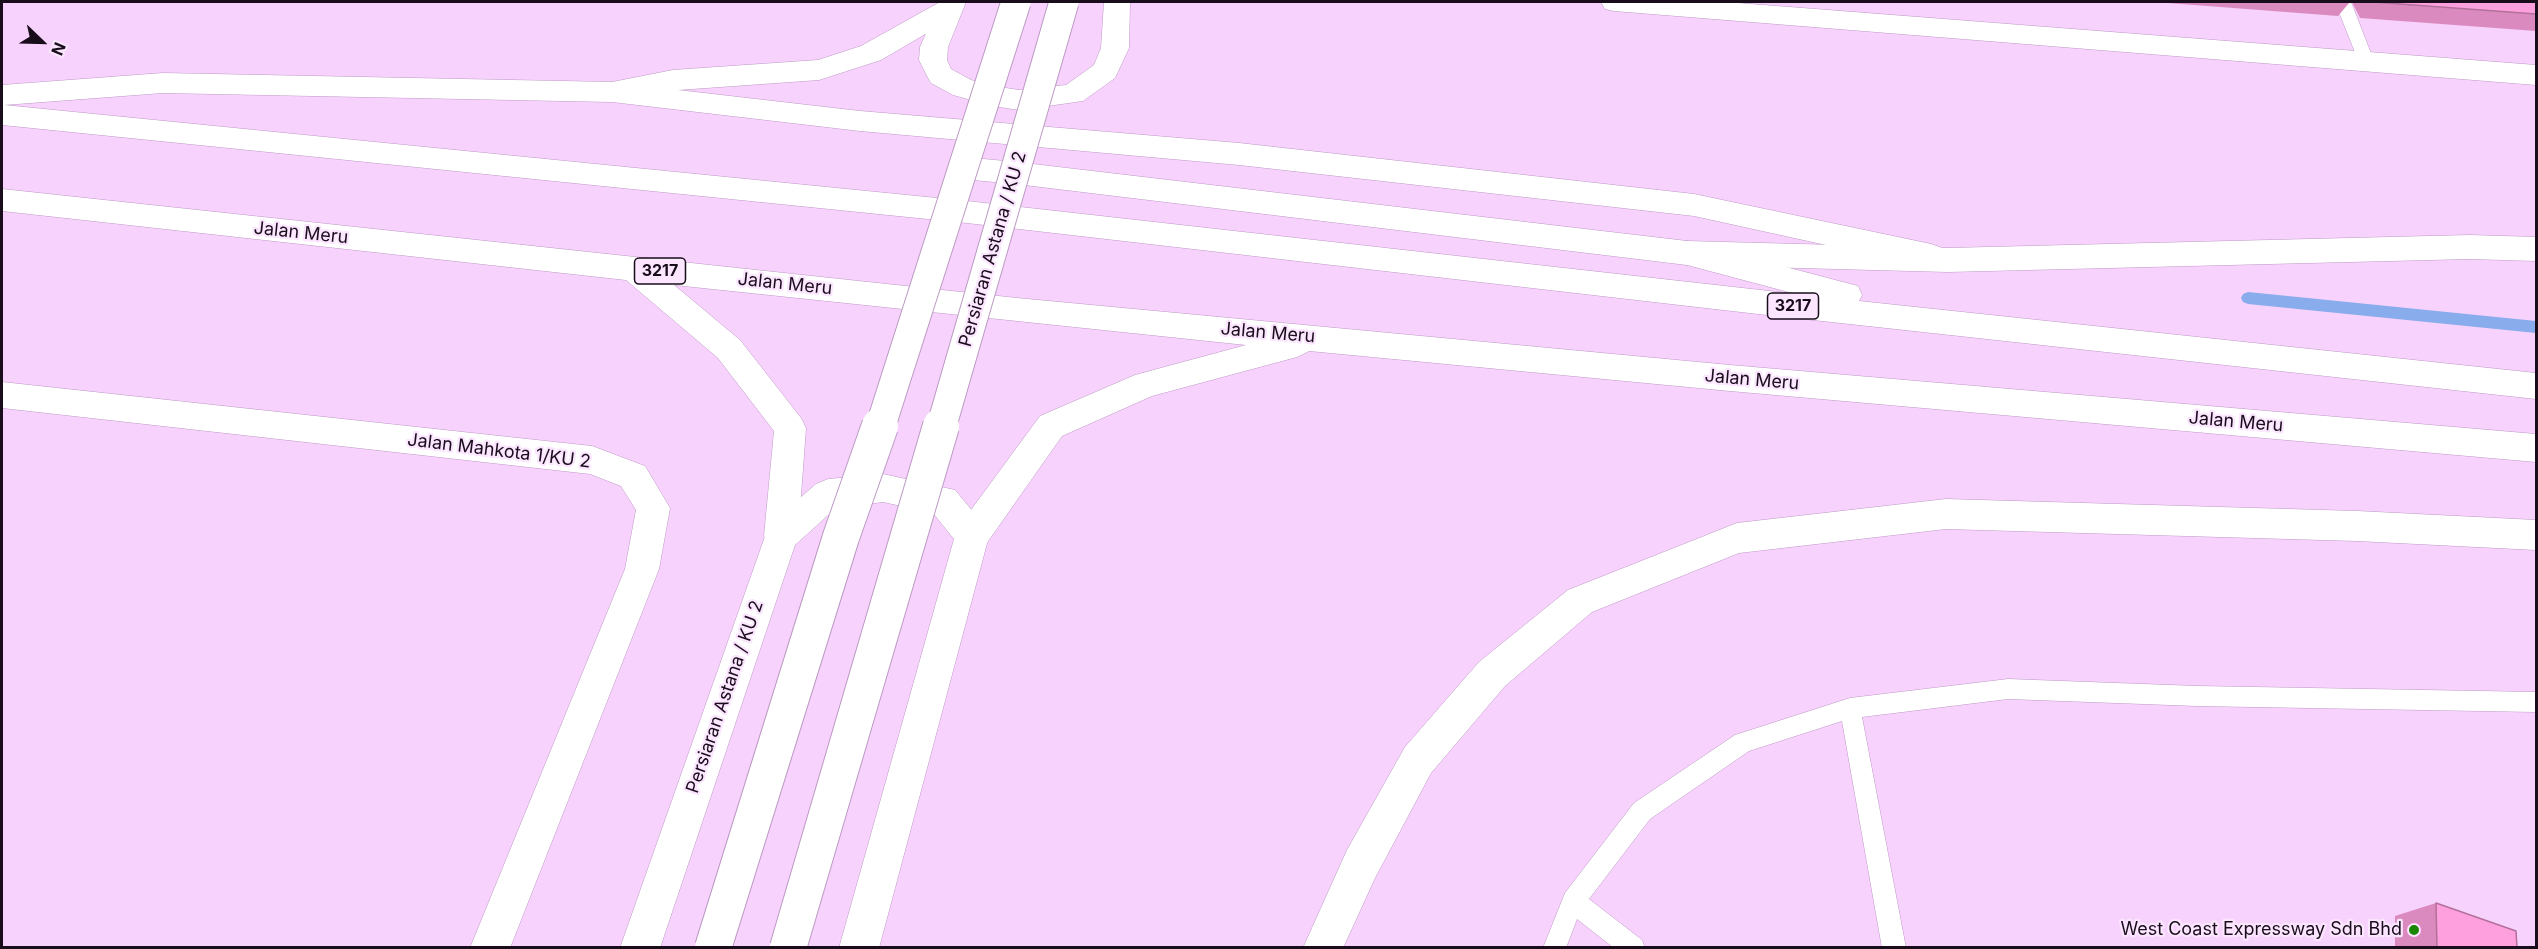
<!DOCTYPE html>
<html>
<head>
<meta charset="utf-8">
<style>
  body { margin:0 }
  #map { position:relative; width:2538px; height:949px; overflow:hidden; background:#f7d2fd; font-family:Inter,sans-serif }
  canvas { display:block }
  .frame { position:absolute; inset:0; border:3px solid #190c1b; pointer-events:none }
  .north { position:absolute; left:12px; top:12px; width:60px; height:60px; -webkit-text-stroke:4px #fbe5ff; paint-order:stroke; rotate:113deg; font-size:16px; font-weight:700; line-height:24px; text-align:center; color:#190c1b }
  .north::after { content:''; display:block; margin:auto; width:21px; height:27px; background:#190c1b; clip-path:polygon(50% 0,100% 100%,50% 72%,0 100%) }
</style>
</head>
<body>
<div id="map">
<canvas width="2538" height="949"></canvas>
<div class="frame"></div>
<div class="north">N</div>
</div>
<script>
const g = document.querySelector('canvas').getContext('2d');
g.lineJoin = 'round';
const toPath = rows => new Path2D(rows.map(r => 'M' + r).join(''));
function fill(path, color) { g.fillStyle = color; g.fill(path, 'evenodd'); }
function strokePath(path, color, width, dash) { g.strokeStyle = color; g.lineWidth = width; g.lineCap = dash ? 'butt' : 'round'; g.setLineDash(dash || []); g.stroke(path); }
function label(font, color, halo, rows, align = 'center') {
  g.font = font + ' Inter,sans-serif'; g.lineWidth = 4.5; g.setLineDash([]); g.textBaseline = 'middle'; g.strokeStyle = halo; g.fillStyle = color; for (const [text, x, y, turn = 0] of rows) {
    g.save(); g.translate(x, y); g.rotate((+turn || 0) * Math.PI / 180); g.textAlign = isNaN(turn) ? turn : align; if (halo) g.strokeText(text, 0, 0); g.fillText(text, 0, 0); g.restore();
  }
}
fill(toPath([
  [2248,292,2536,321,2536,333,2248,304,2243,302,2241,298,2243,294,2248,292]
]), '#88acec');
const service = toPath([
  [2335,2,2351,2,2374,61,2372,65,2360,65,2335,2],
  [2008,679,2197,686,2536,692,2536,712,2197,706,2008,699,1862,717,1906,948,1882,948,1842,721,1749,751,1650,819,1589,899,1642,940,1645,948,1614,948,1577,919,1566,948,1543,948,1565,893,1634,803,1735,735,1850,698,2008,679]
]);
const minor = toPath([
  [1601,2,1725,2,2536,65,2536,85,1614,11,1605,9,1601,2],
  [2,382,592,446,645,466,670,508,659,569,510,948,470,948,625,569,636,510,621,486,590,474,2,408,2,382]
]);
const tertiary = toPath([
  [940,2,966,2,948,47,947,60,951,69,971,80,993,86,1019,90,1066,85,1094,65,1101,48,1104,2,1130,2,1129,48,1115,78,1083,101,1019,110,993,106,953,95,931,83,927,76,919,60,920,47,940,2],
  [962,157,1016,162,1026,165,1030,173,1026,181,1016,184,962,179,952,176,948,168,952,160,962,157],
  [883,474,955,490,984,525,989,536,879,948,839,948,954,539,933,513,883,502,836,508,795,545,660,948,620,948,769,525,816,484,828,479,883,474]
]);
const trunk = toPath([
  [940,2,958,2,962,8,958,15,881,60,819,80,678,90,860,111,1239,143,1694,194,1931,244,1942,248,1946,256,1942,264,1931,268,1694,216,1239,165,860,131,612,102,163,93,4,105,967,201,1796,294,1687,265,1016,184,1006,181,1002,173,1006,165,1016,162,1687,241,1858,286,1862,295,1859,301,2536,373,2536,399,1758,314,967,223,2,125,2,85,163,73,612,82,673,70,818,60,861,46,940,2],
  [2,189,1017,298,1730,365,2536,434,2536,462,1730,391,1309,351,1297,357,1152,396,1062,436,984,547,972,551,960,547,955,536,960,525,1040,416,1135,375,1246,345,674,285,740,340,801,418,806,428,798,536,793,547,781,551,769,547,764,536,774,431,718,358,626,280,2,211,2,189]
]);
const motorway = toPath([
  [2470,235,2536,237,2536,261,2470,259,1948,272,1687,265,1676,261,1672,253,1676,245,1687,241,1948,248,2470,235],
  [1946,499,2357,511,2536,520,2536,550,2357,541,1946,529,1739,553,1592,612,1505,686,1431,773,1375,878,1343,948,1303,948,1347,850,1405,747,1479,662,1568,590,1737,523,1946,499]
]);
strokePath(service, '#bc9ac3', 1);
strokePath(minor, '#bc9ac3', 1);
strokePath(tertiary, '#bc9ac3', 1);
strokePath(trunk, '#bc9ac3', 1);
strokePath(motorway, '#bc9ac3', 1);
fill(service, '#fff');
fill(minor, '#fff');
fill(tertiary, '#fff');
fill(trunk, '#fff');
fill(motorway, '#fff');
const tertiaryBridgeFar1 = toPath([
  [880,428,1016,2],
  [941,428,1064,2]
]);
const tertiaryBridge = toPath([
  [713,948,841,537,880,426],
  [788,948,941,426]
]);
strokePath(tertiaryBridgeFar1, '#bc9ac3', 31, []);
strokePath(tertiaryBridge, '#bc9ac3', 38, []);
strokePath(tertiaryBridgeFar1, '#fff', 29);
strokePath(tertiaryBridge, '#fff', 36);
fill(toPath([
  [2155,2,2350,2,2338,16],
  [2352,2,2536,2,2536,31,2360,18],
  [2436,903,2517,948,2395,948,2395,916]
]), '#db8abf');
const building = toPath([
  [2373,2,2536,2,2536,14,2373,2],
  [2436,903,2516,931,2517,948,2437,948,2436,903]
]);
fill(building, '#ffa0de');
strokePath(building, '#b2709b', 1.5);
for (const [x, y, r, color] of [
  [2414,930,6,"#188600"]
]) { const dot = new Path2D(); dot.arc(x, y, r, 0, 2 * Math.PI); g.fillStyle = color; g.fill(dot); strokePath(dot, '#fbe5ff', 2); }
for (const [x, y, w] of [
  [660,271,51],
  [1793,306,51]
]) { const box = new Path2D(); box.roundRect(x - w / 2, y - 13, w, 26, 4.5); g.fillStyle = '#fbe5ff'; g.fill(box); strokePath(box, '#190c1b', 1.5); }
label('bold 16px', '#190c1b', null, [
  ["3217",660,271],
  ["3217",1793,306]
]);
label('18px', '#190c1b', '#fbe5ff', [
  ["Jalan Meru",301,233,6],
  ["Persiaran Astana / KU 2",993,249,-74],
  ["Jalan Meru",785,284,6],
  ["Jalan Meru",1268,333,5],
  ["Jalan Meru",1752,380,5],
  ["Jalan Meru",2236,422,5],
  ["Jalan Mahkota 1/KU 2",499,451,7],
  ["Persiaran Astana / KU 2",725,697,-71]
]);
label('18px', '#190c1b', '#fbe5ff', [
  ["West Coast Expressway Sdn Bhd",2402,930]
], 'right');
</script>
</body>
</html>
